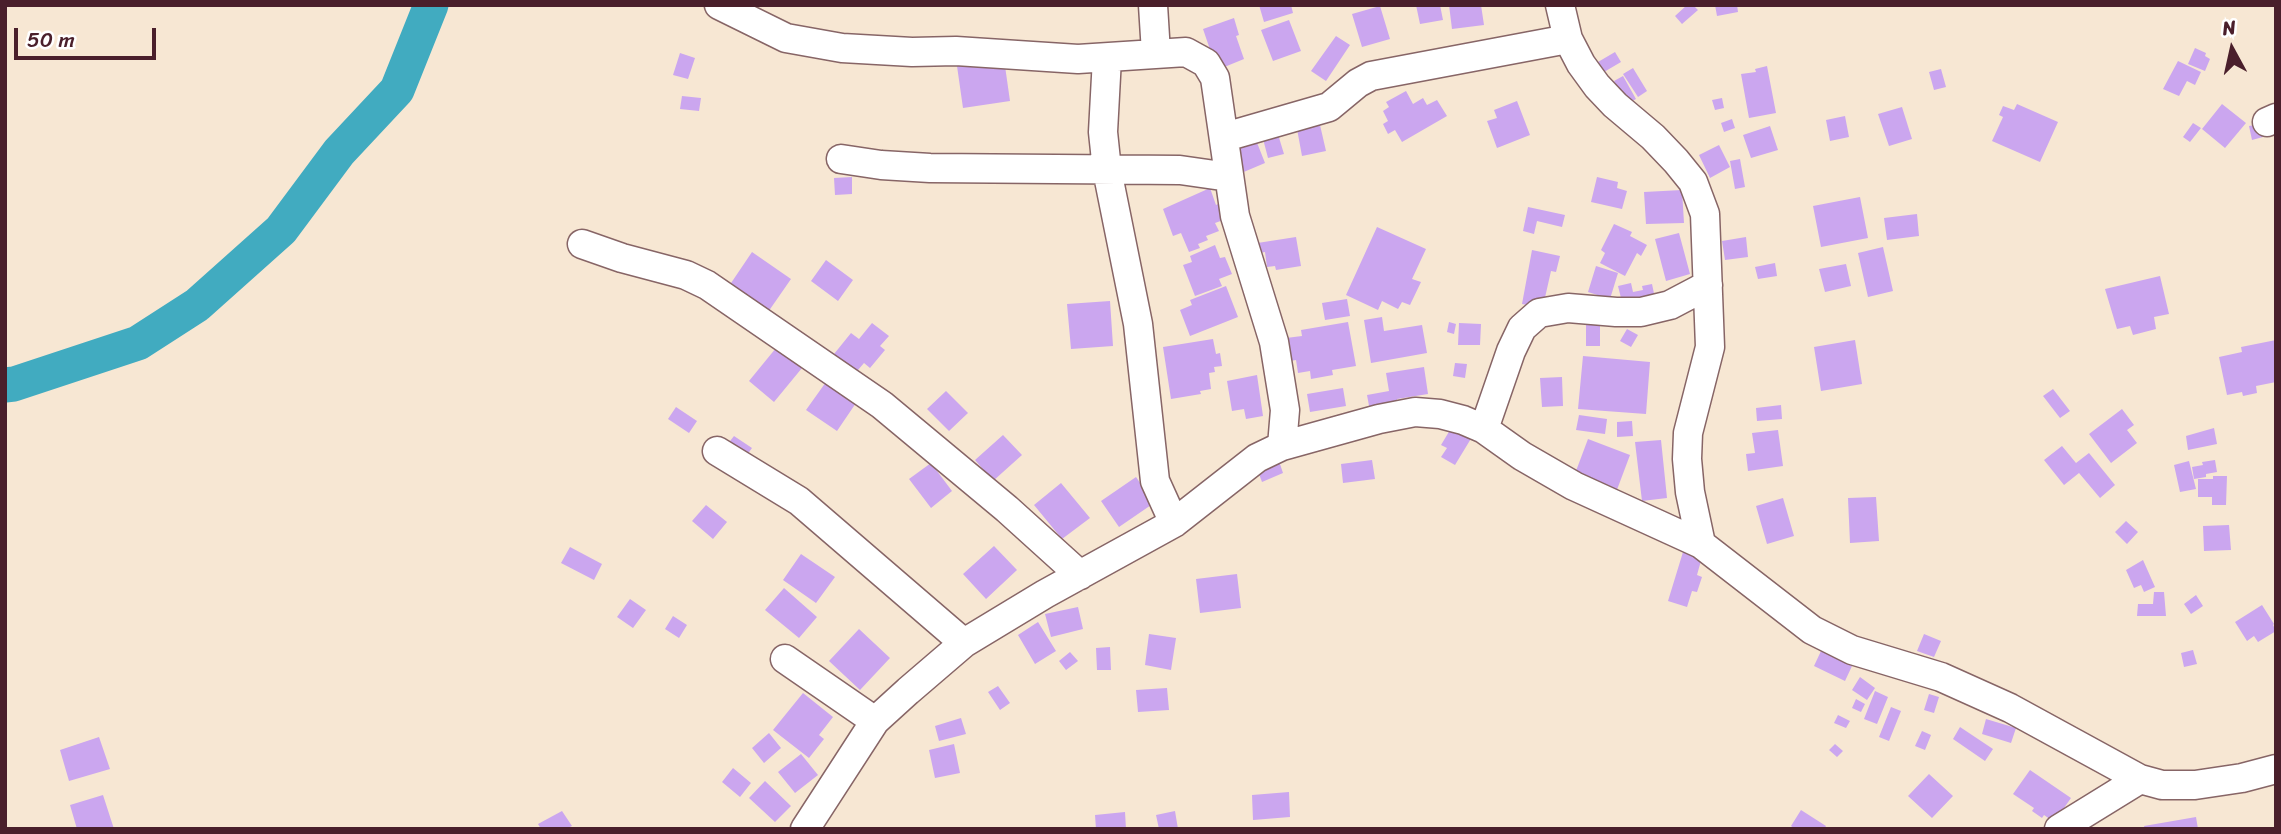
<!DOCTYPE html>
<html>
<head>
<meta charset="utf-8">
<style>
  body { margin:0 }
  #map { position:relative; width:2281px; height:834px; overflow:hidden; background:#f7e7d3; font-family:Sriracha,sans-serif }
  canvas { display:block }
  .frame { position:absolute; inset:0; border:7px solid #4a1f2b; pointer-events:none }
  .north { position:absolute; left:2197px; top:14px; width:70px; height:70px; -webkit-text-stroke:5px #fff; paint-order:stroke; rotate:352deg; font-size:19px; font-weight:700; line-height:28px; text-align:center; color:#4a1f2b }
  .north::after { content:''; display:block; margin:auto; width:24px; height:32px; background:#4a1f2b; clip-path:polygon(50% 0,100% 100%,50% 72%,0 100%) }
  .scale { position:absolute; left:14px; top:28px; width:142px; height:32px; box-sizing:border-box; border:4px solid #4a1f2b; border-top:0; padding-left:9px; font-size:21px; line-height:24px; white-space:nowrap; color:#4a1f2b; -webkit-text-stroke:5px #fff; paint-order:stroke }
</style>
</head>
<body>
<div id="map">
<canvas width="2281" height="834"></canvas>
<div class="frame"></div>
<div class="north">N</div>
<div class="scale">50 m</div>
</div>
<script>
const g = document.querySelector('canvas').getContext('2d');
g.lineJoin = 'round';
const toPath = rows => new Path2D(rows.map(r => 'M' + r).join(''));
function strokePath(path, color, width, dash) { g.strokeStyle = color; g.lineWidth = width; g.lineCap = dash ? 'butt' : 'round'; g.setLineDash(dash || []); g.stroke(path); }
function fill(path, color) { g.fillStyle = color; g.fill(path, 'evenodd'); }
strokePath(toPath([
  [5,385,14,384,138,343,197,305,281,230,339,152,397,90,431,5]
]), '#41abc0', 35);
fill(toPath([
  [1259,5,1291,5,1293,13,1264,22],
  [1416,5,1440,5,1443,20,1420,24],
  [1449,5,1481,5,1484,25,1452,29],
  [1687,5,1693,5,1698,10,1682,24,1675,16],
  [1715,5,1737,5,1738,12,1717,16],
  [1380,6,1390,39,1362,47,1352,14],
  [1234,18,1239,35,1236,36,1244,59,1217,70,1203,29],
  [1289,20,1301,51,1273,61,1261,30],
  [1336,36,1350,45,1326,81,1311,71],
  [2195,48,2206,53,2205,56,2210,59,2205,71,2188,64],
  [1615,52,1621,62,1604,72,1598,62],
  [680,53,695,58,688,79,673,75],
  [1004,59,1010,101,963,108,957,66],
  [2178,61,2201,72,2195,85,2187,81,2179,96,2163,89],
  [1767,66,1776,113,1749,118,1741,74,1756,72,1755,69],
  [1633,68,1647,91,1638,97,1623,74],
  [1941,69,1946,87,1934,90,1929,72],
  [1623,76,1636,99,1627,104,1614,81],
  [1406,91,1413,104,1423,98,1427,105,1437,100,1447,116,1402,142,1395,130,1388,134,1383,124,1388,121,1383,111,1389,107,1386,102],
  [682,96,701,98,699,111,680,109],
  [1722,98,1724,108,1715,110,1712,100],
  [1517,101,1530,135,1497,148,1487,121,1497,118,1494,110],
  [2017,104,2058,122,2040,162,1992,141,2003,117,1999,115,2003,106,2014,110],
  [2222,104,2246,123,2225,148,2202,129],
  [1902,107,1912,139,1889,146,1878,114],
  [1845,116,1849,137,1830,141,1826,120],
  [1732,119,1735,128,1724,132,1721,123],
  [2193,123,2201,128,2190,142,2183,137],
  [2260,124,2263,137,2252,140,2249,126],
  [1320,125,1326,151,1302,156,1297,129],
  [1770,126,1778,150,1751,158,1743,135],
  [1277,131,1284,154,1268,158,1262,135],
  [1254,135,1265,163,1239,174,1228,145],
  [1719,145,1730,167,1710,178,1699,155],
  [1740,159,1745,187,1735,189,1730,161],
  [852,177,852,194,835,195,834,178],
  [1597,177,1618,182,1617,188,1627,191,1622,209,1591,202],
  [1210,188,1216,205,1220,203,1226,219,1215,223,1219,231,1206,236,1208,240,1198,244,1200,248,1189,252,1181,233,1173,236,1163,209],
  [1682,190,1684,223,1646,224,1644,192],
  [1860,197,1868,238,1821,247,1813,206],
  [1528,207,1565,215,1562,227,1537,221,1534,234,1523,231],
  [1917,214,1919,236,1887,240,1884,218],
  [1614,224,1632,232,1630,236,1647,245,1641,256,1637,253,1625,276,1600,263,1605,253,1601,250],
  [1377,227,1426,249,1412,279,1421,282,1410,305,1402,302,1398,309,1382,301,1378,310,1346,295],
  [1679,233,1690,274,1666,281,1655,239],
  [1296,237,1301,266,1276,270,1275,266,1267,267,1265,252,1253,254,1251,244],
  [1746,237,1748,257,1725,260,1722,241],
  [1215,245,1220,258,1225,257,1232,274,1219,279,1222,286,1195,296,1183,265,1192,262,1190,256],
  [1883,247,1893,291,1868,297,1858,253],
  [1532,250,1560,256,1556,272,1551,271,1544,302,1534,300,1533,306,1522,304],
  [752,252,791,279,766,315,727,289],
  [826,260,853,280,838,301,811,281],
  [1775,263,1777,276,1758,279,1755,267],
  [1846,264,1851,286,1825,292,1819,269],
  [1596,266,1618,273,1610,299,1588,292],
  [2160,276,2169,314,2154,317,2156,329,2133,335,2130,326,2117,329,2105,289],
  [1631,283,1633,292,1643,290,1642,286,1652,284,1656,303,1624,310,1618,286],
  [1226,286,1238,317,1190,336,1180,310,1192,305,1190,300],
  [1347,299,1350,316,1325,320,1322,303],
  [1110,301,1113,346,1071,349,1067,304],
  [1382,317,1384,331,1422,325,1427,353,1371,363,1364,320],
  [1586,318,1600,318,1600,346,1586,346],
  [1348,322,1356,366,1332,370,1333,375,1311,379,1310,371,1298,373,1296,360,1290,361,1286,338,1302,336,1301,330],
  [1449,322,1456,324,1454,334,1447,332],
  [872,323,889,336,880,346,885,350,870,368,864,363,852,377,830,359,851,333,859,339],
  [1459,323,1481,324,1480,345,1458,345],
  [1627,329,1638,335,1631,347,1620,341],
  [1213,339,1216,354,1220,353,1222,366,1214,367,1215,372,1209,373,1211,389,1200,391,1201,394,1171,399,1163,347],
  [1855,340,1862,384,1821,391,1814,347],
  [2276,340,2276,373,2274,374,2276,382,2256,386,2257,393,2243,396,2242,392,2227,395,2219,357,2242,352,2241,347],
  [776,348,802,368,774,402,749,381],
  [1583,356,1650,362,1646,414,1578,409],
  [1455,363,1467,364,1465,378,1453,376],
  [1424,367,1428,394,1397,399,1398,406,1370,411,1367,395,1389,391,1386,373],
  [1257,375,1263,416,1246,419,1244,409,1232,411,1227,381],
  [1562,377,1563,406,1542,407,1540,378],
  [826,382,856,403,837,431,806,410],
  [1343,388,1346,406,1310,412,1307,394],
  [2053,389,2070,411,2060,418,2043,396],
  [946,391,968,413,949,431,927,409],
  [1781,405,1782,419,1757,421,1756,408],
  [676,407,697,421,689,433,668,419],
  [2122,409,2134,425,2127,430,2137,443,2111,463,2089,434],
  [1579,415,1607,419,1605,434,1576,430],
  [1632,421,1633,436,1617,437,1617,422],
  [1453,425,1472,437,1455,465,1441,457,1447,448,1441,445],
  [2214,428,2217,444,2188,450,2186,436],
  [1778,430,1783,466,1748,471,1746,454,1755,453,1752,433],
  [1003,435,1022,455,993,481,975,460],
  [734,436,752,448,741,463,723,450],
  [1588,439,1630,455,1615,495,1573,479],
  [1661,440,1667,498,1642,501,1635,442],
  [2062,446,2076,463,2089,453,2115,485,2100,498,2079,473,2064,485,2044,460],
  [1278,458,1283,473,1262,482,1256,466],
  [1372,460,1375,479,1343,483,1341,464],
  [2215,460,2217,472,2206,474,2206,477,2194,479,2192,467,2203,465,2202,462],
  [2189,461,2196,489,2180,492,2174,465],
  [931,463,952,491,931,508,909,479],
  [2213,476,2227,476,2226,505,2212,505,2212,497,2198,497,2198,479,2213,479],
  [1136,477,1154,503,1119,527,1101,501],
  [1061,483,1090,518,1062,539,1034,505],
  [1876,497,1879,541,1850,543,1848,498],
  [1783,498,1794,536,1767,544,1756,506],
  [706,505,727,522,713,539,692,521],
  [2126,521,2138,532,2127,544,2115,532],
  [2229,525,2231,550,2204,551,2203,526],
  [994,546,1017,570,986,599,963,574],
  [570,547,602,564,594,580,561,563],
  [1683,552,1702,557,1697,575,1702,577,1697,592,1692,591,1687,607,1668,601],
  [801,554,835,577,816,603,783,580],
  [2143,560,2155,587,2144,592,2141,585,2134,588,2126,570],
  [1237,574,1241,608,1200,613,1196,579],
  [784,588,817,617,799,638,765,610],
  [2154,592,2164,592,2166,616,2137,616,2138,604,2153,604],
  [2196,595,2203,606,2191,614,2184,604],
  [630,599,646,610,633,628,617,617],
  [2262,605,2274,624,2273,625,2276,631,2258,642,2254,636,2247,641,2235,622],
  [1078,607,1083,629,1051,637,1045,614],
  [673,616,687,625,679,638,665,629],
  [1038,622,1056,651,1035,664,1018,635],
  [859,629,890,658,860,690,829,661],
  [1149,634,1176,638,1171,670,1145,665],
  [1924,634,1941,641,1934,657,1917,651],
  [1110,647,1111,670,1097,670,1096,648],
  [2193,650,2197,664,2184,667,2181,653],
  [1821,651,1852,666,1845,681,1814,666],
  [1070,652,1078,661,1066,670,1059,661],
  [1860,677,1875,688,1867,700,1852,690],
  [998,686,1010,703,1000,710,988,692],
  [1167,688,1169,710,1138,712,1136,690],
  [1875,691,1888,697,1877,724,1864,719],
  [803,693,833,717,819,735,824,739,809,758,773,730],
  [1929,694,1939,697,1934,713,1924,710],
  [1856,699,1865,704,1861,712,1852,708],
  [1891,707,1901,711,1889,741,1879,737],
  [1838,715,1850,721,1846,728,1834,723],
  [961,718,966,734,939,741,935,726],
  [1986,719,2016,728,2011,743,1982,734],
  [1960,727,1993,749,1985,761,1953,739],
  [1922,731,1931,735,1925,750,1915,746],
  [769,733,781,748,764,763,752,748],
  [99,737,110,769,69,781,60,750],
  [954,744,960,773,935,778,929,750],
  [1835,744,1843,751,1837,757,1829,750],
  [801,754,818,775,795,793,778,772],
  [733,768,751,783,740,797,722,782],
  [2030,770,2071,798,2054,822,2044,815,2042,818,2032,811,2034,808,2013,794],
  [1929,774,1953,796,1932,818,1908,796],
  [765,781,791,806,775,822,749,798],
  [1289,792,1290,817,1253,820,1252,795],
  [103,795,114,829,77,829,70,805],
  [1801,810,1826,826,1824,829,1795,829,1791,826],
  [562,811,572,826,565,829,541,829,538,824],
  [1175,811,1178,829,1159,829,1156,815],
  [1125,812,1126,829,1096,829,1095,815],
  [2196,817,2198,829,2145,829,2144,826]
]), '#cba6ef');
const minor = toPath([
  [719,5,786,38,842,48,912,52,956,51,1078,59,1186,52,1206,63,1215,78,1235,216,1274,342,1285,410,1282,446],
  [1153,5,1156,53],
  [1560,5,1568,39,1581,64,1597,86,1615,105,1653,137,1676,161,1693,182,1705,214,1710,347,1688,433,1687,459,1690,492,1701,544],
  [1107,58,1103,132,1107,170,1138,324,1155,481,1174,523],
  [2267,122,2276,118],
  [1225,137,1329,107,1358,83,1371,76,1568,39],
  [841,159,881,165,930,168,1180,170,1229,177],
  [582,244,622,258,686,275,707,285,882,405,1007,509,1080,575],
  [1484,429,1511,351,1522,328,1539,313,1568,308,1616,312,1641,312,1670,305,1708,285],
  [717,451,799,501,964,643],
  [785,659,875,721],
  [805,829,875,721,908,691,964,643,1045,594,1174,523,1257,458,1282,446,1379,419,1415,412,1440,414,1463,420,1484,429,1522,456,1574,486,1701,544,1812,630,1852,650,1941,677,2010,708,2140,779,2162,785,2195,785,2242,778,2276,769],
  [2059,829,2140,779]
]);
strokePath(minor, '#876566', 31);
strokePath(minor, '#fff', 28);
</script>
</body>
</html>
